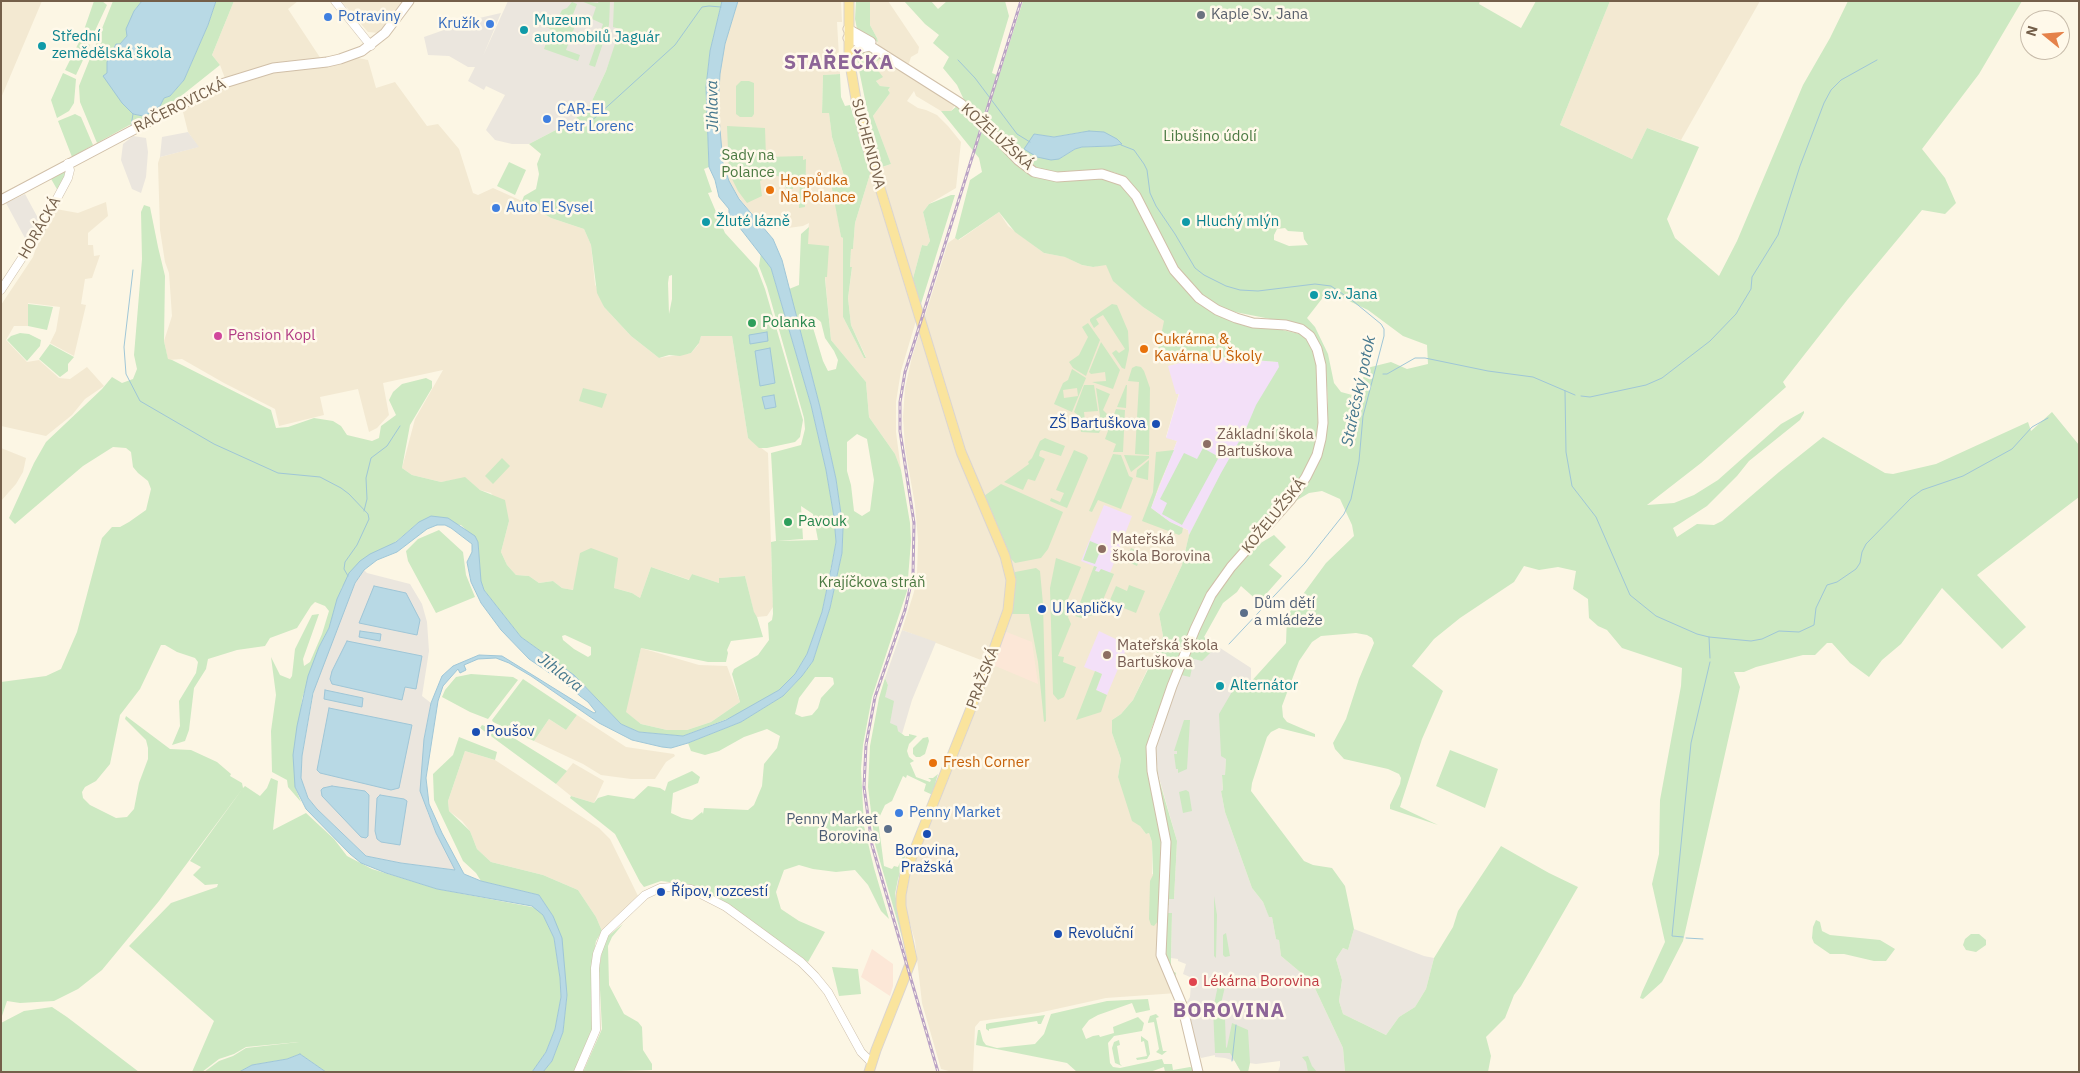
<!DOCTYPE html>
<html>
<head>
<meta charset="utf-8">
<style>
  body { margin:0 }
  #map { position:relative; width:2080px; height:1073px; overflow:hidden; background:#fcf6e4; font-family:"IBM Plex Sans",sans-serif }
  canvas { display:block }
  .frame { position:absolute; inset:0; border:2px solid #745f4a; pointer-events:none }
  .north { position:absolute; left:2020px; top:10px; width:50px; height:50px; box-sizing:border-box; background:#fff9ea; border:1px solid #c7bbaa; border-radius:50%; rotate:287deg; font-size:14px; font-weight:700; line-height:20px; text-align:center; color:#745f4a }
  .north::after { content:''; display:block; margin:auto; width:18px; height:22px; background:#e5824a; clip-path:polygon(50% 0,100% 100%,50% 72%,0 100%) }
</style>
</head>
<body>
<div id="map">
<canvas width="2080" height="1073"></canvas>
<div class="frame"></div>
<div class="north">N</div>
</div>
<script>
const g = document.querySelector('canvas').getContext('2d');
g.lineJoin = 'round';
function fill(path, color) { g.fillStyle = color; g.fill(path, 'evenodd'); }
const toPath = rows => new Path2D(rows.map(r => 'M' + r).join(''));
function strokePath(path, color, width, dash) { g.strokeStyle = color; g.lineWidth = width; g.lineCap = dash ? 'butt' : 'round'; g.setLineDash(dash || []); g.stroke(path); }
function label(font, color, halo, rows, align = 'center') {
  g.font = font + ' "IBM Plex Sans",sans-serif'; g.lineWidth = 5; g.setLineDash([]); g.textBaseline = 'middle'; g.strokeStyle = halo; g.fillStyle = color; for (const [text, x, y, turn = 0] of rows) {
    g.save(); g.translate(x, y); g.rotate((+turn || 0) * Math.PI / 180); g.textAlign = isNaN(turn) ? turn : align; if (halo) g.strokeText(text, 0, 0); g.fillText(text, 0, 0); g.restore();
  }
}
fill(toPath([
  [1,1,42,1,1,98],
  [234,1,298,1,288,9,323,62,358,58,368,60,376,88,395,82,427,126,438,124,459,149,473,193,478,195,493,188,522,201,551,218,584,229,591,245,595,284,604,307,631,336,659,358,691,353,698,345,701,336,732,336,748,438,768,453,773,607,767,616,757,617,754,613,745,576,719,578,719,583,692,574,690,580,651,567,640,598,632,593,614,588,617,562,575,584,573,590,562,588,553,581,539,583,529,576,516,575,507,565,501,552,509,521,491,493,480,490,465,478,441,482,412,475,402,468,415,419,443,370,383,383,389,415,377,428,369,432,358,389,320,397,324,415,279,426,275,409,224,383,182,359,168,360,164,341,172,316,169,273,165,262,160,230,158,163,160,157,198,147,188,132,182,108,226,81,220,65,212,55],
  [341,1,402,1,379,33,368,32],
  [738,1,841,1,842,22,837,22,840,74,823,75,822,112,829,112,832,137,845,179,832,183,841,237,843,238,843,317,864,358,866,357,851,325,848,298,852,268,850,267,851,249,853,249,855,223,871,171,891,164,873,116,890,93,888,90,890,87,880,86,876,81,878,79,873,64,878,53,877,38,870,25,870,1,888,1,919,47,918,53,911,57,908,66,956,104,951,111,941,111,916,96,914,91,907,101,918,108,926,110,937,115,948,126,961,142,956,188,929,204,923,212,930,241,927,246,922,245,912,282,921,304,901,371,896,402,896,432,901,470,895,454,869,417,866,382,831,340,825,277,807,244,809,223,803,226,788,228,769,229,762,226,739,198,729,181,721,149,718,107,720,74,725,44],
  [1610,1,1760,1,1681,140,1647,128,1632,159,1560,125],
  [106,202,108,216,88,233,88,245,93,245,94,256,100,255,92,278,85,279,81,304,86,305,74,356,50,343,56,331,60,307,28,303,28,326,14,326,6,340,27,362,39,360,59,378,70,379,87,367,104,386,85,399,72,415,46,436,1,426,1,305,33,257,36,248,56,209,78,213],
  [999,212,1008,226,1044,253,1066,257,1082,265,1093,267,1106,264,1114,281,1143,307,1164,321,1169,357,1180,358,1181,363,1169,366,1179,393,1166,437,1177,441,1151,508,1170,522,1188,530,1189,535,1182,565,1159,614,1163,636,1133,700,1121,714,1112,720,1112,733,1121,759,1118,777,1140,826,1146,834,1149,833,1152,842,1152,874,1154,874,1162,917,1161,955,1177,993,1106,998,1038,1013,980,1021,975,1027,973,1072,953,1072,941,1069,922,1003,915,941,907,913,905,900,910,875,919,853,920,840,989,663,902,630,914,592,917,575,918,540,915,505,905,448,903,417,905,388,912,357,948,243,955,238,959,240],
  [1,448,26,458,23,472,16,484,1,501],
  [641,648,699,665,727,666,740,702,711,722,687,730,667,730,641,724,625,712],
  [577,715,626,747,674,754,675,756,666,762,655,779,631,779,601,775,583,764,534,741,549,719,566,730],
  [465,751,495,760,599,828,610,839,640,900,602,931,596,917,578,890,543,875,491,862,477,849,470,831,462,821,449,811,448,801],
  [573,763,604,781,594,803,571,796,556,784]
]), '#f3e9d2');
fill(toPath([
  [1004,631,1032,642,1038,684,993,665],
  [872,949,893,964,893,986,890,996,861,977]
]), '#fce7d7');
fill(toPath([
  [508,1,626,1,615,47,606,71,590,105,573,121,529,144,512,144,495,140,486,130,505,95,486,86,484,90,468,81,475,67,468,67,449,56,428,55,424,37,475,19,501,13,483,56],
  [188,132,199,147,160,157,162,137],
  [133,136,146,138,148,152,146,177,141,193,132,189,121,160,123,144],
  [25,194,39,220,27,242,6,203],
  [364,570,367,573,410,584,422,604,427,622,429,651,422,696,431,703,424,739,427,811,436,833,456,870,401,863,366,856,317,809,308,798,301,778,302,756,316,680,355,583],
  [902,630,936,642,912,700,902,734,889,724,884,697,888,685,885,678],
  [1194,631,1251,668,1251,680,1247,685,1226,759,1225,775,1222,776,1223,790,1221,791,1225,812,1252,888,1263,902,1269,916,1272,917,1276,939,1279,939,1281,956,1312,982,1343,1048,1345,1072,1278,1072,1280,1066,1280,1061,1256,1064,1249,1063,1248,1072,1241,1072,1235,1061,1225,1058,1215,1057,1215,1055,1201,1058,1198,1053,1187,1002,1190,997,1191,984,1190,977,1183,974,1186,964,1178,961,1178,959,1171,958,1172,913,1166,913,1167,905,1169,899,1174,899,1177,841,1158,774,1154,733],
  [1354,929,1424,956,1434,958,1426,989,1415,1007,1399,1017,1386,1035,1343,1014,1339,1001,1342,980,1336,959,1343,948,1348,950]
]), '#ebe6de');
fill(toPath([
  [1206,356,1278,362,1280,367,1257,405,1245,431,1189,535,1188,530,1170,522,1151,508,1177,441,1166,438,1179,394,1176,394,1168,366,1180,363,1180,358],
  [1104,505,1132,516,1110,573,1101,569,1099,572,1095,571,1096,567,1081,561],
  [1099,631,1128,645,1107,695,1096,690,1102,674,1084,667]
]), '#f3e0f8');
fill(toPath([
  [94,1,102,1,107,5,93,35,84,30],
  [113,1,142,1,134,11,127,36,120,44,122,103,133,114,143,116,160,104,164,98,170,96,184,80,208,25,216,1,234,1,212,55,220,65,161,112,135,122,97,143,80,102,79,86],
  [581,1,598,3,599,1,610,1,609,25,595,67,589,65,603,24,592,19,596,7],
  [614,1,722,1,710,51,706,87,709,167,704,169,712,192,708,193,725,233,757,268,765,289,803,420,800,437,795,442,767,448,759,448,748,438,732,336,701,336,699,343,691,353,680,356,669,355,659,358,631,336,604,307,597,293,591,245,584,229,551,218,522,201,524,196,536,189,539,174,537,164,541,154,529,144,573,121,590,105,606,71,620,29,613,27],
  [672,275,672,299,669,314,668,283,669,276],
  [856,1,870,1,870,25,877,38,878,42,857,29,855,19],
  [904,1,931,1,938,9,947,1,1005,1,1009,16,992,73,999,76,1023,1,1480,1,1479,4,1521,28,1536,1,1610,1,1560,125,1632,159,1647,128,1699,147,1667,219,1675,238,1719,276,1737,241,1803,85,1830,38,1848,1,2022,1,1979,74,1922,149,1945,178,1956,203,1945,214,1922,210,1848,299,1783,382,1786,387,1701,463,1647,505,1674,503,1694,495,1718,480,1781,424,1804,411,1804,413,1800,420,1749,461,1737,476,1707,506,1673,528,1677,537,1697,524,1714,525,1722,521,1779,472,1823,437,1885,473,1893,474,1936,464,2028,422,2031,431,2052,412,2079,445,2079,497,1977,575,2026,627,2002,649,1942,588,1901,644,1882,660,1869,677,1850,663,1832,643,1827,643,1815,655,1803,655,1756,667,1744,672,1734,672,1740,687,1683,941,1662,982,1643,999,1640,998,1642,992,1665,942,1652,884,1659,854,1660,800,1681,686,1682,668,1622,648,1607,630,1598,626,1589,618,1588,599,1573,589,1576,571,1558,567,1539,570,1524,566,1514,582,1460,618,1434,639,1412,666,1443,691,1422,739,1400,807,1438,825,1390,809,1390,805,1400,784,1401,778,1399,774,1388,769,1344,759,1335,749,1333,743,1346,719,1359,679,1374,643,1372,638,1367,635,1356,633,1321,636,1312,642,1299,661,1282,706,1283,717,1287,722,1315,734,1315,737,1279,728,1271,732,1267,737,1252,783,1251,791,1304,861,1313,865,1332,868,1345,886,1354,929,1348,950,1343,948,1336,959,1342,980,1339,1001,1343,1014,1386,1035,1399,1017,1415,1007,1426,989,1434,958,1453,927,1458,911,1501,846,1549,873,1578,887,1521,986,1514,995,1505,1018,1486,1037,1491,1056,1488,1072,1345,1072,1343,1048,1312,982,1281,956,1279,940,1276,939,1272,917,1269,917,1263,902,1252,888,1225,812,1221,791,1223,790,1222,775,1225,775,1226,759,1221,756,1219,714,1236,685,1248,685,1286,643,1287,616,1326,563,1354,536,1352,525,1340,499,1322,491,1309,493,1294,502,1315,471,1324,440,1328,402,1326,370,1321,347,1308,329,1296,324,1225,310,1211,303,1196,291,1177,268,1139,194,1129,180,1116,173,1101,169,1064,173,1048,171,1036,168,1023,159,979,113,965,102,957,85,943,68,949,57,933,43,939,35,925,24],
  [1082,132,1112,146,1082,147,1075,149,1059,159,1034,134,1054,137],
  [1285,228,1288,231,1303,232,1304,239,1308,245,1289,246,1274,240,1274,235,1277,229],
  [1328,291,1368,310,1403,336,1427,345,1428,364,1407,369,1391,362,1367,368,1356,396,1341,392,1334,383,1328,354,1315,327,1307,318],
  [572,2,577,4,572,17,577,19,576,23,580,24,579,27,575,26,566,50,580,55,578,61,544,49,547,40,550,41,553,31,546,26,548,17,558,18,562,10,567,8],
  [80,40,90,45,76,75,65,70],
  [869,49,881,58,873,64,883,77,876,81,880,86,890,87,888,90,890,93,873,116,891,164,879,168,858,65,857,57,860,53],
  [63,73,76,79,74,103,69,111,57,118,51,100],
  [840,74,841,97,845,106,850,105,871,171,855,223,853,249,851,249,850,267,852,267,848,298,851,325,866,358,864,358,843,317,843,238,841,237,831,183,845,179,832,137,829,113,822,113,823,75],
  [741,81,749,81,754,83,754,114,752,117,740,117,736,114,736,86],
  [958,105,1033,175,1048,180,1100,178,1124,186,1133,198,1171,272,1191,296,1208,309,1222,316,1304,335,1314,350,1319,371,1320,402,1317,438,1308,467,1289,498,1241,551,1191,630,1150,732,1146,756,1161,839,1158,921,1154,926,1151,925,1149,919,1150,881,1153,875,1152,842,1149,833,1146,834,1140,826,1132,821,1118,777,1121,759,1112,733,1112,720,1121,714,1133,700,1153,659,1163,636,1159,614,1182,565,1189,535,1221,473,1245,431,1256,405,1279,367,1278,362,1206,356,1180,358,1157,355,1164,321,1143,307,1113,281,1106,265,1093,267,1082,265,1065,257,1044,253,1015,232,999,212,958,240,955,238,970,180,982,172,979,158,941,111,951,111],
  [75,114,81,117,93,145,72,157,58,121],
  [727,126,765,128,766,157,803,156,803,160,806,159,805,207,799,208,800,181,793,182,793,189,789,189,786,188,785,182,781,182,781,177,774,175,760,181,762,196,747,203,738,191,729,173],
  [509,162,526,170,515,195,497,186],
  [64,171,67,175,58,191,50,177],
  [951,195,955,195,921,304,912,282,922,245,927,246,930,241,923,212,929,204],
  [144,205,150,207,158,247,165,276,164,341,168,359,172,360,271,410,276,428,288,427,314,418,333,421,341,426,347,435,372,441,379,438,381,426,396,415,389,400,393,392,402,384,426,378,432,381,432,388,410,425,402,468,412,475,441,482,465,477,480,490,505,500,509,521,501,552,507,565,516,575,529,576,539,583,553,581,562,588,573,590,580,553,591,548,618,558,614,588,632,593,640,598,651,567,689,580,692,574,719,583,719,578,745,576,754,612,757,617,763,637,731,641,727,650,728,653,726,662,708,662,641,648,626,712,641,724,667,730,687,730,711,722,740,702,732,674,734,669,758,655,769,640,768,623,772,620,773,614,771,542,776,541,771,453,801,445,805,429,804,418,767,287,759,266,761,253,771,268,811,405,826,470,834,517,836,542,822,612,807,654,795,674,779,690,740,714,683,736,639,732,621,724,574,675,521,637,484,590,480,581,478,542,461,525,419,522,342,587,329,628,319,647,302,699,295,787,301,802,288,787,287,780,272,772,271,731,276,695,271,657,280,675,290,679,292,676,295,649,312,615,319,614,303,659,304,666,310,662,322,634,329,611,325,606,315,602,311,606,297,628,270,638,265,646,237,650,208,659,206,669,194,688,189,730,185,741,172,745,180,726,179,701,196,673,198,662,195,658,177,652,165,645,161,645,140,689,120,715,110,764,96,781,85,787,82,792,83,798,90,805,116,818,127,817,134,809,139,783,148,759,148,748,146,740,125,719,126,716,170,749,191,750,217,762,231,774,230,776,242,783,243,788,245,786,260,796,267,788,271,778,278,781,273,830,306,813,334,839,347,856,372,869,437,889,537,908,543,915,554,938,560,978,561,997,555,1029,546,1052,532,1072,326,1072,300,1054,287,1059,252,1065,239,1072,204,1072,219,1061,233,1056,246,1048,299,1042,246,1047,234,1054,219,1059,202,1072,192,1072,214,1021,129,946,171,903,217,887,218,884,205,885,193,875,201,867,190,861,243,788,159,901,102,970,78,989,54,1001,20,1003,7,1001,1,1019,1,682,46,676,61,669,77,632,102,538,112,527,120,527,129,522,146,510,151,489,148,481,138,473,133,467,131,452,126,448,113,447,83,466,15,524,9,518,34,463,46,442,102,389,112,377,122,383,133,379,137,369,134,355,142,259,141,212],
  [801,506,813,514,818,540,777,541,803,539],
  [565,635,591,647,591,655,588,657,574,649,563,640,562,636],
  [809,227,808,244,829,246,827,277,825,277,825,279,831,340,866,382,869,417,895,454,901,470,910,523,911,541,907,591,872,697,863,745,861,769,864,826,874,868,889,919,881,911,868,885,855,870,836,872,813,869,799,865,784,870,776,892,781,909,799,921,825,932,808,962,751,921,704,890,685,884,661,881,644,887,640,882,615,834,570,798,571,796,594,803,598,798,608,795,634,799,648,786,660,788,665,791,668,782,692,771,700,777,698,783,673,793,671,813,682,818,692,820,702,812,703,814,704,808,748,810,754,805,762,786,764,764,777,748,780,736,767,729,744,737,719,751,705,755,691,751,688,743,741,722,783,696,802,676,813,661,830,608,842,553,843,528,836,479,820,407,789,289,799,285,801,234],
  [815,317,821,322,825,338,834,351,838,360,836,369,828,371,823,361,811,321],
  [857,434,867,439,874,480,870,511,862,516,854,511,851,485,847,471,847,442],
  [815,677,830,677,833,678,834,684,821,698,818,708,812,715,802,717,795,714,799,698],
  [28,304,53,307,47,330,28,326],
  [1112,304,1117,305,1128,331,1129,350,1125,369,1122,368,1112,353,1116,350,1119,353,1125,349,1103,315,1096,319,1099,324,1094,328,1090,321,1090,319],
  [1088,323,1100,340,1086,376,1073,368,1069,362,1079,355,1088,337,1082,327],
  [20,333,29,334,41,340,40,346,27,361,7,340,11,336],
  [1101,342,1120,370,1113,389,1092,382,1106,381,1105,372,1091,374,1089,372],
  [50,344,74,357,68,364,68,371,60,377,39,359],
  [1136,366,1141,367,1144,371,1150,388,1149,455,1135,454,1139,382,1128,381,1132,368],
  [1072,369,1086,378,1072,412,1054,404,1063,383,1068,380],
  [1077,388,1078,396,1064,398,1063,390],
  [1084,385,1094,385,1098,411,1084,412,1085,421,1074,412],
  [1126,385,1127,385,1126,408,1117,407],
  [583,388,607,394,602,408,579,401],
  [1096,388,1110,394,1103,410,1107,414,1105,419,1099,419,1100,416],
  [1116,409,1125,410,1123,452,1113,452,1116,444,1105,439],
  [1105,420,1099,433,1081,432,1080,422],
  [1045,438,1065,446,1061,456,1042,450,1040,451,1039,456,1045,459,1035,481,1028,479,1023,490,1004,482,1029,464,1028,462,1032,458,1040,441],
  [1203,448,1219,457,1182,525,1162,514,1167,503,1160,499,1184,453,1197,459],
  [1074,450,1086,455,1088,458,1067,508,1050,501,1051,498,1060,502,1064,493,1056,490],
  [1174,450,1159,485,1151,508,1170,522,1183,528,1182,533,1179,535,1142,521,1153,492,1156,452],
  [1113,454,1121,455,1129,476,1133,478,1121,509,1098,500,1092,512,1089,511],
  [1124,455,1149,456,1149,458,1131,472],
  [502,458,510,466,493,484,485,476],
  [1149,460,1148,480,1136,477,1137,470],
  [1001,484,1063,512,1048,549,1041,558,1015,563,1011,559,984,496],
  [439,530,463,552,466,575,475,597,436,613,408,561,406,551,418,539],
  [1274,535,1286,547,1269,565,1282,576,1259,602,1241,586,1237,592,1223,603,1204,637,1214,644,1211,652,1202,661,1194,659,1190,677,1181,675,1202,620,1229,575,1257,543,1259,544],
  [1090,541,1102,546,1095,564,1083,560],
  [1131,548,1142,553,1137,566,1126,561],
  [1056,558,1081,567,1064,609,1070,612,1068,617,1071,624,1058,656,1064,657,1063,662,1076,667,1064,697,1058,700,1053,694,1050,588],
  [1094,566,1097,567,1095,571,1099,572,1101,569,1114,574,1097,614,1081,618,1075,616],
  [1036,568,1040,571,1043,604,1046,721,1044,722,1038,662,1029,614,1012,614,1015,572],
  [1129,585,1145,591,1136,613,1121,607,1121,604,1110,600,1116,586,1127,591],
  [1095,671,1102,674,1096,690,1107,695,1101,712,1076,720],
  [471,674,513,677,518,680,488,719,470,712,442,697,445,690,456,677],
  [885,678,888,685,885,697,894,701,890,723,897,726,898,731,905,736,909,736,909,734,917,736,909,744,907,751,909,757,914,761,910,763,916,777,930,782,931,780,928,778,933,778,938,774,935,784,951,748,935,796,924,791,926,784,907,775,906,778,903,776,892,801,885,805,878,820,884,866,892,869,894,866,898,867,906,848,903,846,906,844,908,848,898,879,895,894,906,945,906,951,875,844,868,787,870,746,879,698],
  [523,679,577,715,566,730,549,719,534,741,493,722,492,720],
  [1184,720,1190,720,1187,769,1178,773,1178,769,1176,769,1174,754,1177,754,1177,751,1174,751],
  [482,725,509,735,567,771,556,784,480,728],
  [459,737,497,752,495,760,465,751,448,801,449,811,470,831,477,849,491,862,543,875,578,890,596,917,602,931,596,941,591,968,592,1029,574,1072,543,1072,552,1061,563,1032,567,995,553,916,539,895,481,881,476,873,463,861,434,800,433,774,453,755],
  [928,737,929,741,925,754,920,757,916,757,913,754,913,748,923,738],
  [1155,749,1158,776,1177,841,1174,899,1169,899,1169,905,1167,905,1167,913,1172,913,1171,958,1171,970,1176,973,1175,978,1161,955,1165,838,1154,782],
  [1450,750,1498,769,1485,808,1436,786],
  [1186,790,1189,792,1192,811,1183,813,1179,792],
  [1214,896,1217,915,1216,958,1214,956],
  [1816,920,1820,922,1822,931,1830,935,1880,940,1895,949,1886,961,1874,961,1844,954,1830,954,1814,943,1812,938,1813,927],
  [623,924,612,937,608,946,609,985,624,1014,638,1022,642,1027,643,1050,652,1064,652,1070,583,1072,602,1029,599,970,602,951,607,937],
  [1226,933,1230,956,1225,957,1223,955,1223,935],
  [1971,934,1979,934,1986,940,1986,945,1976,952,1966,950,1963,945,1965,939],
  [832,967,858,969,861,994,839,996],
  [1220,976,1227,978,1220,1008,1228,1009,1228,1017,1225,1018,1226,1048,1227,1047,1232,1023,1248,1030,1250,1063,1248,1072,1241,1072,1230,1053,1215,1053,1213,1009],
  [1148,999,1150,1010,1136,1013,1132,1003,1098,1015,1089,1020,1082,1029,1086,1039,1093,1036,1099,1035,1100,1037,1114,1033,1113,1027,1138,1017,1144,1023,1142,1031,1114,1036,1108,1043,1110,1063,1113,1067,1120,1068,1162,1059,1164,1064,1172,1064,1173,1070,1190,1067,1193,1068,1194,1072,1165,1072,1164,1067,1150,1072,1077,1072,1067,1063,976,1045,978,1030,980,1030,983,1041,986,1045,997,1048,1035,1044,1044,1034,1051,1014,1107,1001],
  [52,1007,67,1017,139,1072,1,1072,1,1023,24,1011],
  [1156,1014,1159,1017,1156,1018,1163,1051,1167,1051,1162,1055,1156,1052,1159,1049,1154,1022,1148,1023,1148,1022,1150,1016],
  [1045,1015,1041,1024,1038,1024,1037,1021,989,1029,989,1031,986,1029,986,1024,990,1023],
  [1141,1036,1148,1041,1150,1054,1147,1059,1137,1060,1136,1058,1147,1056,1144,1041,1141,1042],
  [1119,1040,1120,1045,1117,1046,1120,1064,1122,1066,1115,1063,1112,1048,1114,1042],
  [1308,1056,1312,1066,1317,1072,1308,1072,1306,1062,1302,1057]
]), '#cde9c2');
const water = toPath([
  [142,1,216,1,208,25,184,80,170,96,164,98,160,106,152,112,143,116,133,114,122,103,103,76,107,73,107,62,116,44,120,44,127,36,126,29,134,11,142,1],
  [722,1,738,1,725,44,720,74,718,107,723,163,729,181,739,199,773,239,782,260,820,407,836,479,843,528,842,553,830,608,813,661,802,676,783,696,741,722,688,743,671,748,662,747,632,740,599,723,531,676,509,663,496,658,478,659,464,665,466,670,460,673,458,669,443,686,438,701,426,778,429,804,442,833,464,874,481,881,539,895,553,916,562,938,567,995,563,1032,552,1061,543,1072,532,1072,546,1052,555,1029,561,997,560,978,554,938,543,915,532,906,437,889,386,873,361,863,350,854,306,809,295,787,293,755,297,726,308,676,319,647,329,628,337,599,349,573,360,561,370,554,396,542,419,522,431,516,448,518,475,536,478,542,481,581,484,590,521,637,574,675,621,724,639,732,683,736,726,720,779,690,795,674,807,654,822,612,831,569,836,542,834,517,826,470,811,405,771,268,729,214,729,209,719,197,715,180,709,167,706,87,710,51,722,1],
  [437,525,445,525,451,528,472,544,472,552,467,562,471,582,481,603,501,630,529,659,570,687,580,696,588,702,596,712,594,713,589,710,502,656,479,655,453,666,442,676,431,703,424,739,420,791,436,833,455,870,401,863,366,856,317,809,308,798,301,778,302,756,313,693,355,583,364,570,377,560,397,552,427,529,437,525],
  [1089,131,1104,132,1117,139,1122,144,1112,146,1082,147,1075,149,1059,159,1051,160,1037,157,1024,149,1034,134,1054,137,1089,131],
  [767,332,768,341,750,344,749,335,767,332],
  [770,348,775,383,760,386,755,351,770,348],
  [774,395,776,407,765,409,762,397,774,395],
  [374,586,406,593,420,620,417,635,359,623,374,586],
  [360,631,381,634,380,641,359,637,360,631],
  [347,641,422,656,416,689,405,687,402,700,332,684,330,679,332,671,347,641],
  [325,690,363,698,362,707,324,699,325,690],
  [329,708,412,725,399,788,391,790,320,773,317,770,329,708],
  [332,786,365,791,369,795,368,836,366,838,361,837,322,796,321,790,323,788,332,786],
  [380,795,404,799,407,801,400,845,381,842,377,839,375,831,377,798,380,795],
  [300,1054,326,1072,239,1072,252,1065,287,1059,300,1054]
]);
fill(water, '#b8d9e5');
strokePath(water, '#9fc6d7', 1);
strokePath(toPath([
  [958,60,975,78,1017,134,1030,142],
  [587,125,675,45,702,7,709,6,721,7],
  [131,126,133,114],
  [1121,145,1134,150,1144,164,1147,170,1150,193,1156,206,1175,234,1195,268,1204,275,1226,286,1240,290,1258,291,1315,284,1331,286,1353,301,1381,324,1384,329,1384,336,1363,416,1359,461,1351,499,1344,514,1305,563,1229,644],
  [133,270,124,347,126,374,140,401,214,444,278,473,320,477,341,488,349,494,368,514,369,519,357,545,345,562,344,569,348,576],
  [1383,374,1387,374,1415,358,1425,358,1488,371,1533,377,1575,395],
  [1565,391,1566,452,1572,486,1596,517,1630,595,1656,616,1697,634,1709,637,1751,641,1762,639,1779,631,1799,632,1814,625,1816,608,1827,585,1837,582,1856,569,1860,563,1862,552,1866,544,1911,498,1922,490,1963,476,2012,449,2032,427,2048,418],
  [1581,396,1590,397,1646,385,1662,378,1710,341,1736,314,1751,289,1752,277,1778,235,1800,166,1824,103,1831,90,1841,80,1877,60],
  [364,511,367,499,366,478,371,458,387,446,400,426],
  [1709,637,1710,658],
  [1683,937,1672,936,1691,743,1710,662],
  [1686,938,1703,939],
  [1232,1061,1236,1025]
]), '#9fc6d7', 1);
const tertiary = toPath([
  [335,1,371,46],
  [1,290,39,232,68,178,70,170,68,163],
  [578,1072,596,1030,595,968,597,954,605,933,645,895,660,888,671,887,691,889,726,907,801,962,815,976,828,992,861,1052,871,1062]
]);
const secondary = toPath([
  [848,29,871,42],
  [848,38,870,46,960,103,978,118,1018,160,1034,172,1057,177,1102,174,1123,181,1136,196,1174,270,1199,298,1217,310,1236,318,1253,323,1286,325,1301,329,1310,336,1317,349,1321,365,1323,423,1321,439,1317,455,1306,477,1291,499,1231,567,1211,595,1195,629,1172,686,1151,747,1152,771,1166,842,1161,955,1182,1005,1198,1072],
  [849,58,858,49,870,46],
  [1,200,218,85,273,68,327,62,340,59,362,51,385,33,409,1]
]);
const primary = toPath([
  [849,1,849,58,857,105,865,139,961,452,1005,556,1011,580,1008,610,989,663,905,874,901,895,901,906,912,959,876,1050,869,1072]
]);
strokePath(tertiary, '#cfc1ad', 9);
strokePath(secondary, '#d0bfa8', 11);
strokePath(primary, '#dbd5d0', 11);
strokePath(tertiary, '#fff', 8);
strokePath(secondary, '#fff', 9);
strokePath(primary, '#fae49d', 9);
const rail = toPath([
  [938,1072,872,845,864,787,866,745,875,697,905,610,913,575,914,523,900,431,900,402,905,372,1021,1]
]);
strokePath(rail, '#baa2c5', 3);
strokePath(rail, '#fff9ea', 1, [4]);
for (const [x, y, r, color] of [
  [1201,15,5,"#6b7280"],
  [328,17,5,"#3f7fe0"],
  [490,24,5,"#3f7fe0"],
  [524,30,5,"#0f9aa8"],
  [42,46,5,"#0f9aa8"],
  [547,119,5,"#3f7fe0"],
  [770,190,5,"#e8710a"],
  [496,208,5,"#3f7fe0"],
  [706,222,5,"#0f9aa8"],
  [1186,222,5,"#0f9aa8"],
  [1314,295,5,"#0f9aa8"],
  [752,323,5,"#2e9e5b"],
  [218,336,5,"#d1479c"],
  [1144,349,5,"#e8710a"],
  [1156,424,5,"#1a4fb4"],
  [1207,444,5,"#8d6e63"],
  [788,522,5,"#2e9e5b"],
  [1102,549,5,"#8d6e63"],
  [1042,609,5,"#1a4fb4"],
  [1244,613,5,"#5c6f8a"],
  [1107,655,5,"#8d6e63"],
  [1220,686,5,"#0f9aa8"],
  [476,732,5,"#1a4fb4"],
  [933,763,5,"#e8710a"],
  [899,813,5,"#3f7fe0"],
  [888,829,5,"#5c6f8a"],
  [927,834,5,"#1a4fb4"],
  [661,892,5,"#1a4fb4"],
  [1058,934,5,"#1a4fb4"],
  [1193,982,5,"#e0444e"]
]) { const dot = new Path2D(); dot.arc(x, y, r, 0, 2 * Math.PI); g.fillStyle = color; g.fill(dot); strokePath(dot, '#fff9ea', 2); }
label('15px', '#5b616d', '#fff9ea', [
  ["Kaple Sv. Jana",1211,15]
], 'left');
label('15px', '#366cbe', '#fff9ea', [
  ["Potraviny",338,17],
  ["Kružík",480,24,"right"],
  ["CAR-EL",557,110],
  ["Petr Lorenc",557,127],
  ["Auto El Sysel",506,208],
  ["Penny Market",909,813]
], 'left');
label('15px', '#0d838f', '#fff9ea', [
  ["Muzeum",534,21],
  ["automobilů Jaguár",534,38],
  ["Střední",52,37],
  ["zemědělská škola",52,54],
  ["Žluté lázně",716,222],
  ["Hluchý mlýn",1196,222],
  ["sv. Jana",1324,295],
  ["Alternátor",1230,686]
], 'left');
label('15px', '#745f4a', '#fff9ea', [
  ["RAČEROVICKÁ",180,106,-27],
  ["KOŽELUŽSKÁ",997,137,42],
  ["SUCHENIOVA",868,144,75],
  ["HORÁCKÁ",40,228,-60],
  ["KOŽELUŽSKÁ",1274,516,-51],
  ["PRAŽSKÁ",983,678,-69]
]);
label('15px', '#4b7942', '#fff9ea', [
  ["Libušino údolí",1210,137],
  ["Sady na",748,156],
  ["Polance",748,173],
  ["Krajíčkova stráň",872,583]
]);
label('15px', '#c56008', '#fff9ea', [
  ["Hospůdka",780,181],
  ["Na Polance",780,198],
  ["Cukrárna &",1154,340],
  ["Kavárna U Školy",1154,357],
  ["Fresh Corner",943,763]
], 'left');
label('15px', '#27864d', '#fff9ea', [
  ["Polanka",762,323],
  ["Pavouk",798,522]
], 'left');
label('15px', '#b23c85', '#fff9ea', [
  ["Pension Kopl",228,336]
], 'left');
label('15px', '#164399', '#fff9ea', [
  ["ZŠ Bartuškova",1146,424,"right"],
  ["U Kapličky",1052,609],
  ["Poušov",486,732],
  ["Borovina,",927,851,"center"],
  ["Pražská",927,868,"center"],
  ["Řípov, rozcestí",671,892],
  ["Revoluční",1068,934]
], 'left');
label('15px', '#785e54', '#fff9ea', [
  ["Základní škola",1217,435],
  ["Bartuškova",1217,452],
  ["Mateřská",1112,540],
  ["škola Borovina",1112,557],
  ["Mateřská škola",1117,646],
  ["Bartuškova",1117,663]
], 'left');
label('15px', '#4e5e75', '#fff9ea', [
  ["Dům dětí",1254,604],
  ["a mládeže",1254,621],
  ["Penny Market",878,820,"right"],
  ["Borovina",878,837,"right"]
], 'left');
label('15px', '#be3a42', '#fff9ea', [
  ["Lékárna Borovina",1203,982]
], 'left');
label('italic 16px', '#46788e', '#fff9ea', [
  ["Jihlava",713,106,-91],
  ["Stařečský potok",1359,391,-78],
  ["Jihlava",560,673,38]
]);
g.letterSpacing = '1px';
label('bold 20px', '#8d6597', '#fff9ea', [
  ["STAŘEČKA",839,63],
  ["BOROVINA",1229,1011]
]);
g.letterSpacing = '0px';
</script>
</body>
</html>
